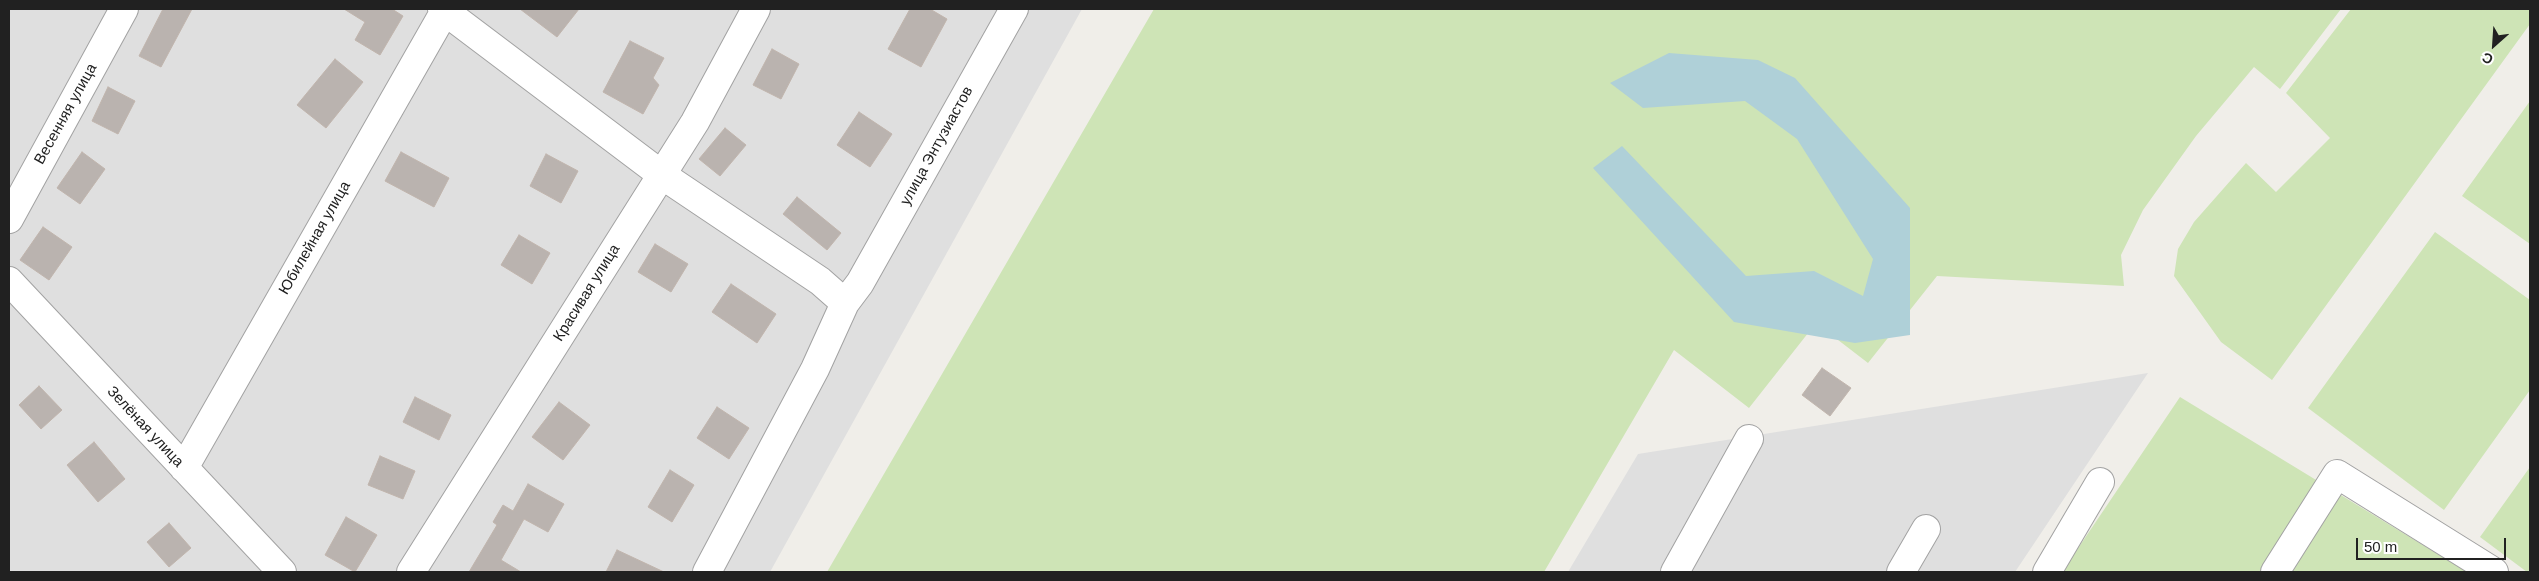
<!DOCTYPE html>
<html>
<head>
<meta charset="utf-8">
<style>
  body { margin:0 }
  #map { position:relative; width:2539px; height:581px; overflow:hidden; background:#f0eee9; font-family:Helvetica,sans-serif }
  canvas { display:block }
  .frame { position:absolute; inset:0; border:10px solid #212121; pointer-events:none }
  .north { position:absolute; left:2469px; top:20px; width:50px; height:50px; -webkit-text-stroke:4px #fff; paint-order:stroke; rotate:206deg; font-size:14px; font-weight:700; line-height:20px; text-align:center; color:#212121 }
  .north::after { content:''; display:block; margin:auto; width:18px; height:22px; background:#212121; clip-path:polygon(50% 0,100% 100%,50% 72%,0 100%) }
  .scale { position:absolute; left:2356px; top:538px; width:150px; height:22px; box-sizing:border-box; border:2px solid #212121; border-top:0; padding-left:6px; font-size:15px; line-height:18px; white-space:nowrap; color:#212121; -webkit-text-stroke:4px #fff; paint-order:stroke }
</style>
</head>
<body>
<div id="map">
<canvas width="2539" height="581"></canvas>
<div class="frame"></div>
<div class="north">С</div>
<div class="scale">50 m</div>
</div>
<script>
const g = document.querySelector('canvas').getContext('2d');
g.lineJoin = 'round';
function fill(path, color) { g.fillStyle = color; g.fill(path, 'evenodd'); }
const toPath = rows => new Path2D(rows.map(r => 'M' + r).join(''));
function strokePath(path, color, width, dash) { g.strokeStyle = color; g.lineWidth = width; g.lineCap = dash ? 'butt' : 'round'; g.setLineDash(dash || []); g.stroke(path); }
function label(font, color, halo, rows, align = 'center') {
  g.font = font + ' Helvetica,sans-serif'; g.lineWidth = 4; g.setLineDash([]); g.textBaseline = 'middle'; g.strokeStyle = halo; g.fillStyle = color; for (const [text, x, y, turn = 0] of rows) {
    g.save(); g.translate(x, y); g.rotate((+turn || 0) * Math.PI / 180); g.textAlign = isNaN(turn) ? turn : align; if (halo) g.strokeText(text, 0, 0); g.fillText(text, 0, 0); g.restore();
  }
}
fill(toPath([
  [9,9,1082,9,770,572,9,572],
  [2148,373,2015,572,1568,572,1638,454]
]), '#dfdfdf');
fill(toPath([
  [1154,9,2341,9,2280,89,2254,67,2196,136,2143,210,2121,255,2124,286,1937,276,1868,363,1816,323,1749,408,1674,350,1544,572,827,572],
  [2351,9,2530,9,2530,24,2272,380,2221,342,2174,276,2178,249,2194,222,2246,163,2276,192,2330,138,2286,93],
  [2530,101,2530,244,2462,196],
  [2435,232,2530,300,2530,390,2444,510,2308,408],
  [2180,397,2467,572,2062,572],
  [2530,467,2530,572,2527,572,2480,537]
]), '#cee4b6');
fill(toPath([
  [1669,53,1758,60,1795,78,1910,208,1910,335,1855,343,1734,322,1593,168,1622,146,1746,276,1814,271,1863,296,1873,259,1797,139,1745,101,1643,108,1610,83]
]), '#afd0d8');
const building = toPath([
  [163,9,192,9,161,67,139,56,163,9],
  [344,9,392,9,403,16,380,55,355,40,365,22,344,9],
  [520,9,579,9,557,37,520,9],
  [910,9,930,9,947,19,921,67,888,49,910,9],
  [630,41,664,58,653,78,659,85,643,114,603,92,630,41],
  [772,49,799,64,781,99,753,85,772,49],
  [335,59,363,82,326,128,297,105,335,59],
  [108,87,135,101,118,134,92,121,108,87],
  [859,112,892,134,870,167,837,145,859,112],
  [725,128,746,145,720,176,699,159,725,128],
  [82,152,105,169,80,204,57,188,82,152],
  [401,152,449,178,434,207,385,181,401,152],
  [546,154,578,171,561,203,530,186,546,154],
  [797,197,841,233,827,250,783,214,797,197],
  [43,227,72,247,49,280,20,260,43,227],
  [519,235,550,253,532,284,501,265,519,235],
  [655,244,688,264,671,292,638,272,655,244],
  [731,284,776,314,757,343,712,312,731,284],
  [1822,368,1851,388,1830,416,1802,395,1822,368],
  [39,386,62,410,41,429,19,405,39,386],
  [415,397,451,415,439,440,403,422,415,397],
  [559,402,590,425,563,460,532,437,559,402],
  [717,407,749,428,729,459,697,438,717,407],
  [94,442,125,479,98,502,67,465,94,442],
  [380,456,415,471,403,499,368,485,380,456],
  [670,470,694,485,672,522,648,507,670,470],
  [528,484,564,504,548,532,524,519,501,560,521,572,469,572,497,525,493,522,503,505,513,511,528,484],
  [346,517,377,535,355,572,325,555,346,517],
  [169,523,191,548,169,567,147,542,169,523],
  [617,550,664,572,606,572,617,550]
]);
fill(building, '#bab3af');
strokePath(building, '#c1b5ad', 1);
const minor = toPath([
  [442,9,662,175,820,281,845,303,860,283,1014,9],
  [9,219,124,9],
  [9,281,282,572],
  [184,468,446,9],
  [411,572,695,122,756,9],
  [707,572,815,369,845,303],
  [1675,572,1749,439],
  [1901,572,1926,529],
  [2047,572,2100,482],
  [2275,572,2337,474,2494,572]
]);
strokePath(minor, '#a2a2a2', 30);
strokePath(minor, '#fff', 28);
label('15px', '#212121', '#fff', [
  ["Весенняя улица",66,114,-61],
  ["улица Энтузиастов",937,146,-61],
  ["Юбилейная улица",315,238,-60],
  ["Красивая улица",587,293,-58],
  ["Зелёная улица",145,427,47]
]);
</script>
</body>
</html>
